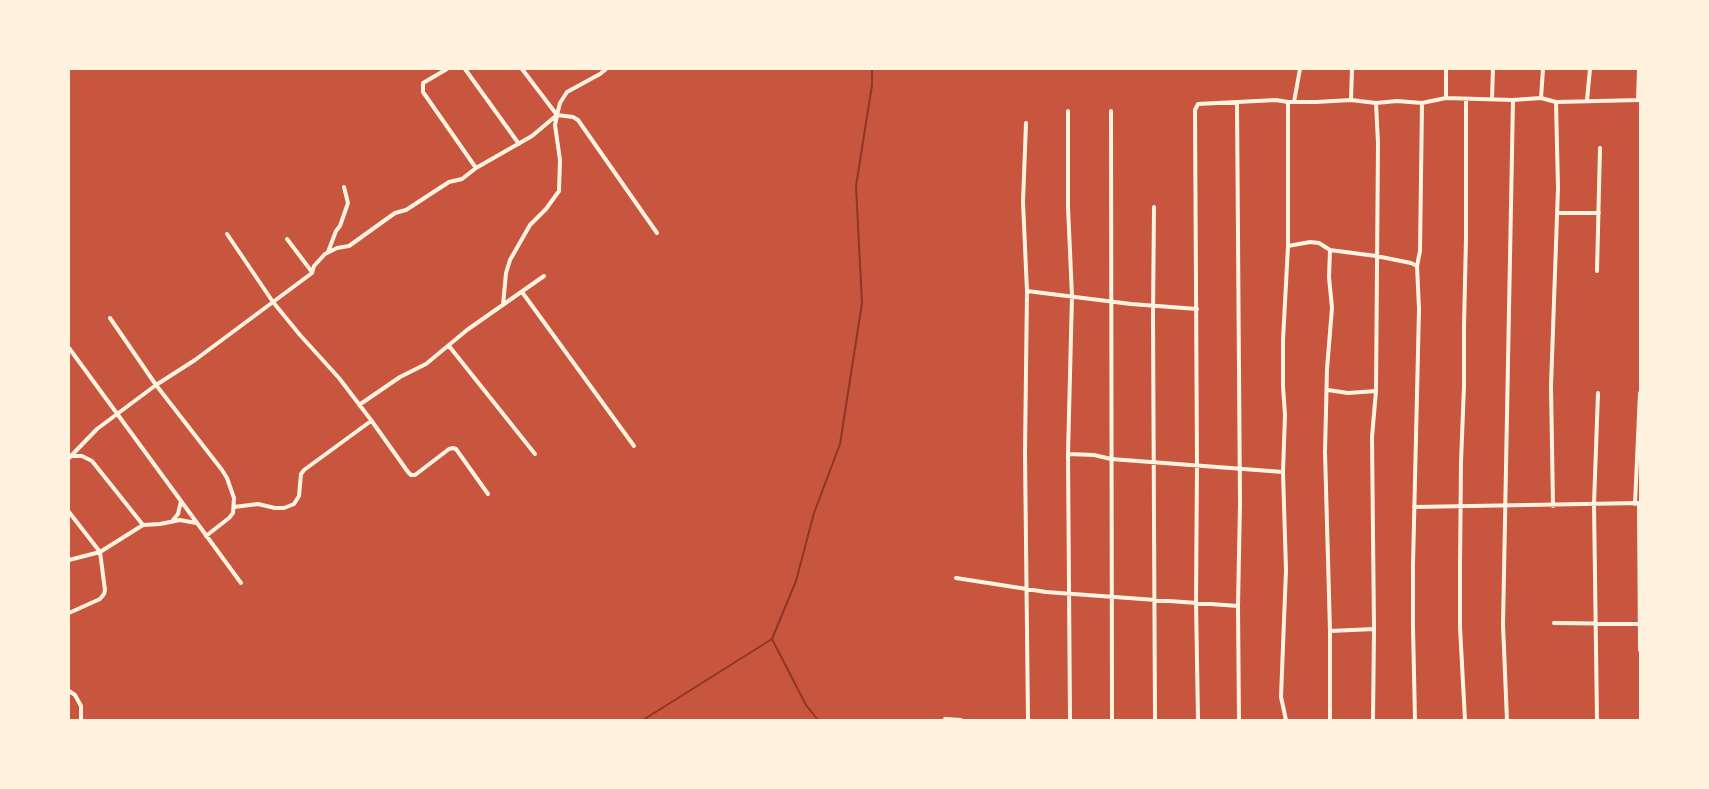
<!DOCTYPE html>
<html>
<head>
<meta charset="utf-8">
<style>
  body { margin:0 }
  #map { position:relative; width:1709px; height:789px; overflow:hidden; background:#c8553d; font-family:Barlow,sans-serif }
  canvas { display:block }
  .frame { position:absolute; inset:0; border:70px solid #fff3e0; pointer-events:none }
</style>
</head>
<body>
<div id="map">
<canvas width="1709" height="789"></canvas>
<div class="frame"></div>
</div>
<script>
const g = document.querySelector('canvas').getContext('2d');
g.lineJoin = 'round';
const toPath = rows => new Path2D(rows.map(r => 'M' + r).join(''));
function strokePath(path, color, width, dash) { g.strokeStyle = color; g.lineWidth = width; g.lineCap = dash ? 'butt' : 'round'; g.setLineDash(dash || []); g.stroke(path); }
strokePath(toPath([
  [643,720,772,639],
  [818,720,806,705,772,639,796,581,814,513,840,444,862,303,856,186,872,85,872,69]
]), '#8f3625', 2);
strokePath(toPath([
  [447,69,423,83,423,92,476,168],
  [465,69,519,144],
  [522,69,557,115,573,117,578,120,657,233],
  [1446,98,1446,69],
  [1492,98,1493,69],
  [1541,98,1543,69],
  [1351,100,1352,69],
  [1587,100,1590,69],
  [1638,100,1639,69],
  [1294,102,1300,69],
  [1237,103,1240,504,1238,606,1239,720],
  [1068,111,1068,207,1072,296,1068,454,1070,720],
  [1111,111,1112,720],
  [1026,123,1023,202,1027,291,1025,453,1028,720],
  [1154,207,1153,316,1155,720],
  [1558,213,1599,213],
  [227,234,273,302,300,335,339,378,371,420,408,472,411,475,415,475,449,449,453,448,456,449,488,494],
  [287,239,312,272],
  [1288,246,1310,242,1319,243,1330,250,1376,256,1411,263,1417,266],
  [328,252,336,231,340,226,348,203,344,187],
  [1597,271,1600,148],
  [1027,291,1131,304,1197,309],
  [522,292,634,446],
  [503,305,506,273,510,260,530,225,546,209,559,191,560,160,555,125,557,116],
  [110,318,156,385,222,470,227,478,234,498,233,513,229,518,206,536],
  [449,346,535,454],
  [69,348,241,583],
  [1328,390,1348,393,1376,391],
  [359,405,400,377,426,364,467,330,544,276],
  [1068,454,1094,455,1111,459,1283,472],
  [71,456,82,456,92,461,143,525],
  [69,458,97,429,156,385,195,360,312,273,314,266,325,254,337,248,349,246,395,213,406,210,449,182,462,179,476,168,532,136,557,115,560,103,567,92,600,74,606,69],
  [1635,504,1640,393],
  [1639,504,1640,650],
  [1553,506,1551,386,1558,188,1556,102],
  [234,507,258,504,275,508,284,508,294,504,299,496,301,474,304,470,371,421],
  [1414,507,1640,503],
  [69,512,100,552,105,590,104,594,100,599,69,613],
  [173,520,178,514,181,501],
  [69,560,100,552,143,525,160,524,180,520,196,523],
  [956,578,1046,592,1238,606],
  [1554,623,1640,624],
  [1330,631,1374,629],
  [69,691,75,695,81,706,81,720],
  [945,719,961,720],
  [1198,720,1196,602,1197,465,1195,110,1198,104,1276,100,1288,102,1316,102,1351,100,1376,103,1397,101,1422,103,1446,98,1513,100,1541,98,1556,102,1640,100],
  [1286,720,1281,697,1286,570,1283,472,1285,415,1283,386,1283,340,1288,246,1288,102],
  [1330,720,1330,631,1325,452,1327,369,1332,308,1329,277,1330,250],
  [1373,720,1374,629,1372,437,1376,391,1378,143,1376,103],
  [1415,720,1413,627,1413,565,1419,309,1417,266,1420,251,1422,103],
  [1465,720,1460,627,1460,566,1461,462,1464,386,1464,326,1466,238,1466,99],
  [1507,720,1503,625,1513,100],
  [1597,720,1594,504,1598,393]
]), '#fff3e0', 4);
</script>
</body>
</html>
